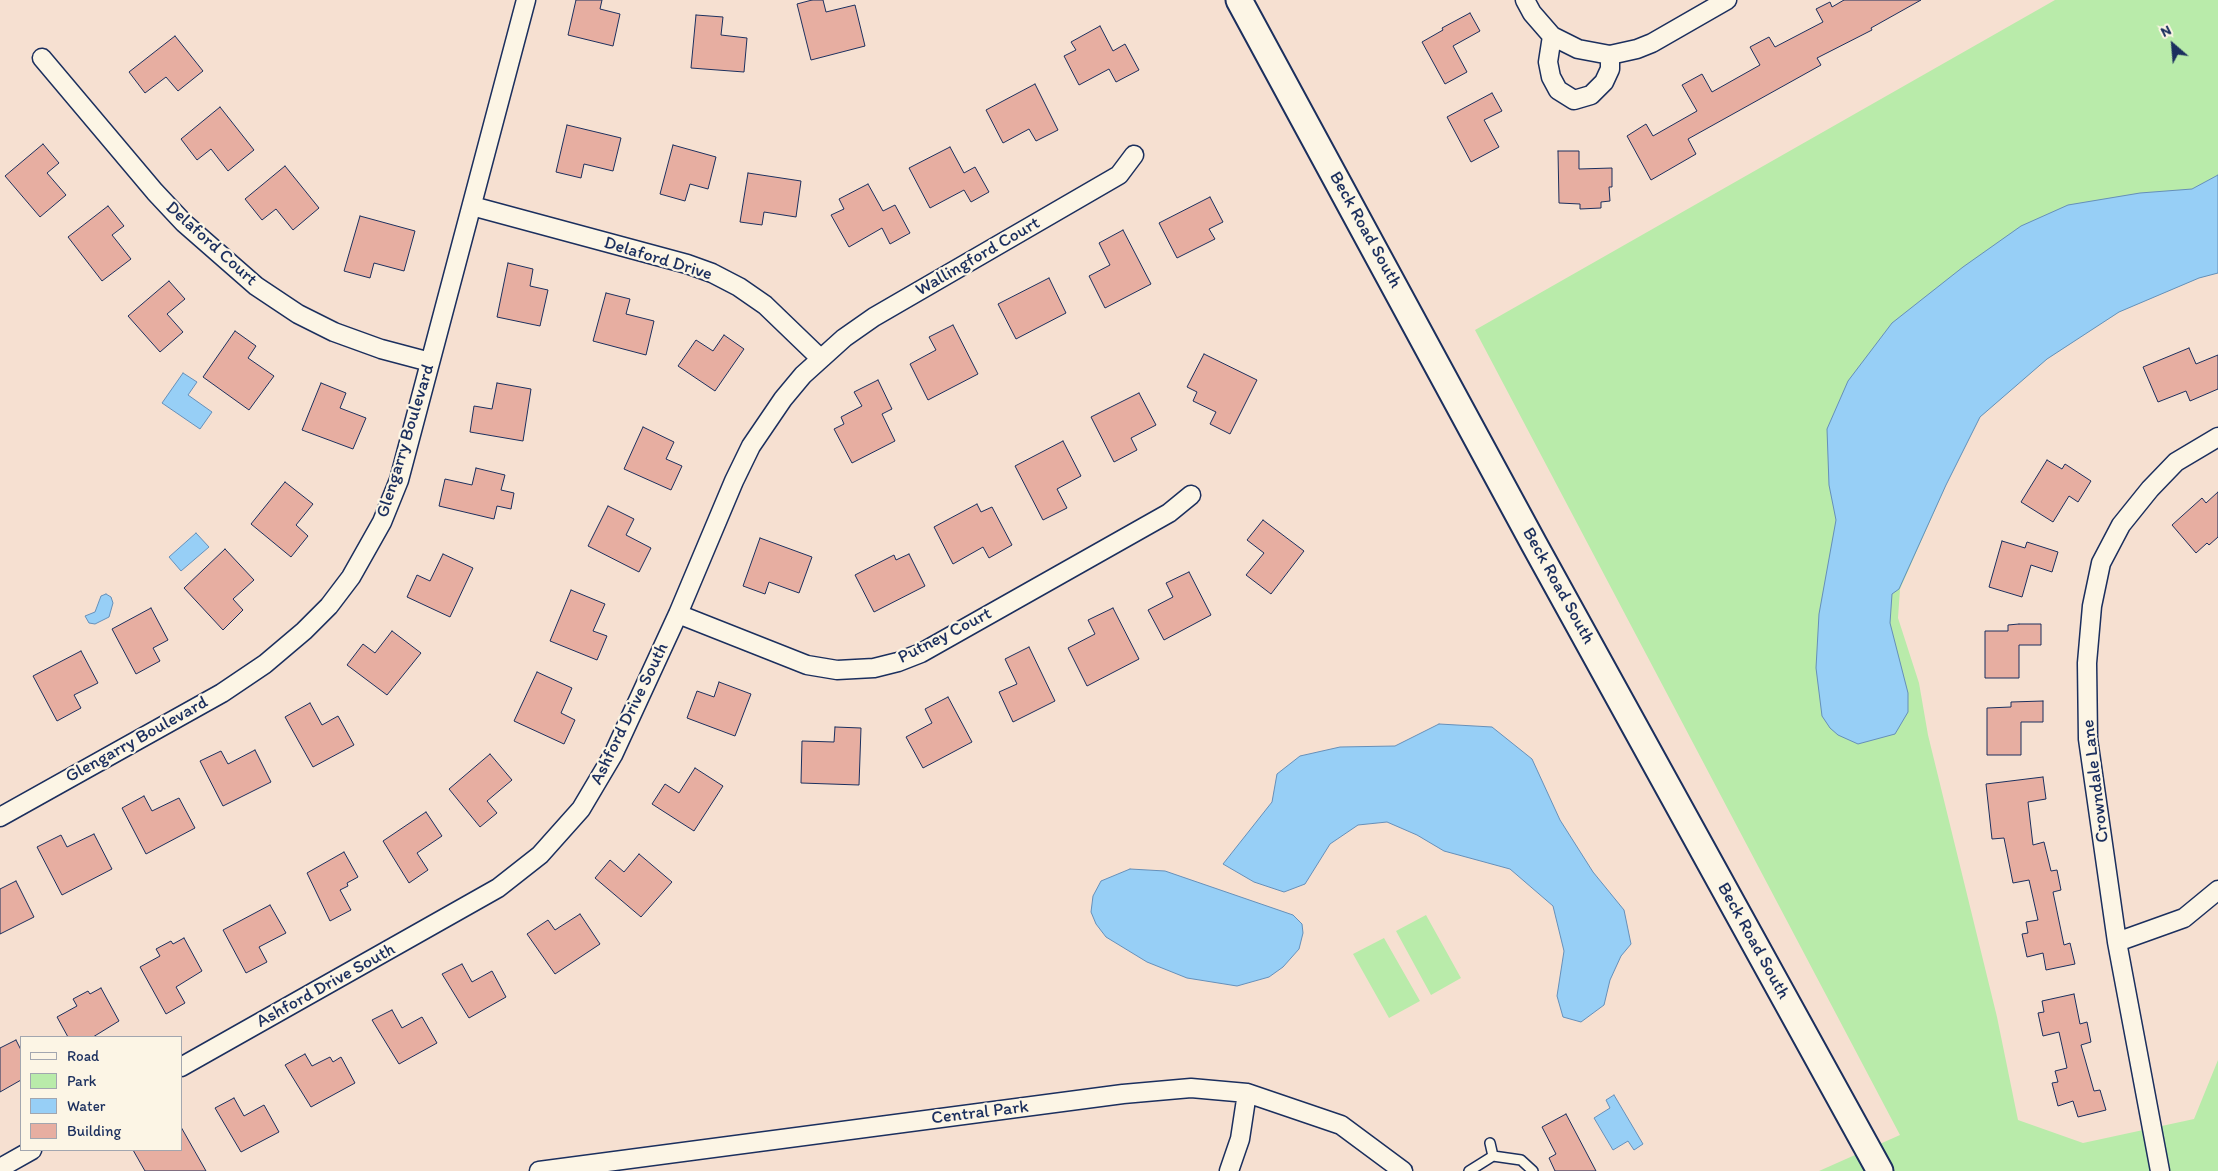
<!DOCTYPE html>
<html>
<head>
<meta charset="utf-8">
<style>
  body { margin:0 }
  #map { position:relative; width:2218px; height:1171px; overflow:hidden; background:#f6e0d1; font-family:Itim,sans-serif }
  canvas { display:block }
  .legend { position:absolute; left:20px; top:1036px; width:162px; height:115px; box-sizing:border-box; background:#fcf5e5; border:1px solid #a2a6af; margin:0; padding:6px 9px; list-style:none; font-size:15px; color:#1b2f5e }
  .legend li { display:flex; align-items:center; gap:10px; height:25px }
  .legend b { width:25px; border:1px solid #a2a6af }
  .north { position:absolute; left:2148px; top:20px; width:50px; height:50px; -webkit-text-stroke:4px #fcf5e5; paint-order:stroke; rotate:333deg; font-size:14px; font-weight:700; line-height:20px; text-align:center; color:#1b2f5e }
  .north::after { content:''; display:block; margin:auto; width:18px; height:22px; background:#1b2f5e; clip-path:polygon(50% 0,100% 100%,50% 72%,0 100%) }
</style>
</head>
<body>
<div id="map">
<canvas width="2218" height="1171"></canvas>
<ul class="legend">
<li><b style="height:6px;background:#fcf5e5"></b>Road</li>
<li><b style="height:14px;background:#b9ebaa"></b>Park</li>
<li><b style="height:14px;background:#97cff6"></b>Water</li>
<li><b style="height:14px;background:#e7aea1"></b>Building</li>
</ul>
<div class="north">N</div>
</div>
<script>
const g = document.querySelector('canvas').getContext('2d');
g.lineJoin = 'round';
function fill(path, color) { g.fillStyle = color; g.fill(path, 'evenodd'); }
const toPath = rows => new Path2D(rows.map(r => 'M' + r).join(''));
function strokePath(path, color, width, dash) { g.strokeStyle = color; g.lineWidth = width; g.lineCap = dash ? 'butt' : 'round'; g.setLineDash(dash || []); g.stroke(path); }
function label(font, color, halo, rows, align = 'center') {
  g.font = font + ' Itim,sans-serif'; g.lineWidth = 4.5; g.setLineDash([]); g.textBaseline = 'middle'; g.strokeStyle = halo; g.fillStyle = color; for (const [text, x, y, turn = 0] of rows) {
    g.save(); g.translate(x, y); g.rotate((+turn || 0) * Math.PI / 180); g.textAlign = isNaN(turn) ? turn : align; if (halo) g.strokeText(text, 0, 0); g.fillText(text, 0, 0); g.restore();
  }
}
fill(toPath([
  [2055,0,2218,0,2218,273,2199,278,2119,312,2047,359,1980,417,1946,485,1900,589,1898,618,1919,683,1928,735,1997,1017,2018,1120,2083,1143,2194,1119,2218,1060,2218,1171,1819,1171,1900,1135,1475,330],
  [1426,915,1461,978,1431,995,1396,931],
  [1384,938,1420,1001,1389,1018,1353,954]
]), '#b9ebaa');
const water = toPath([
  [2218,175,2218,273,2199,278,2119,312,2047,359,1980,417,1946,485,1899,589,1892,594,1890,623,1908,693,1908,712,1895,734,1858,744,1838,735,1830,728,1822,716,1816,668,1819,614,1836,520,1829,485,1827,429,1848,381,1892,323,1963,267,2021,226,2068,205,2140,193,2192,189,2218,175],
  [183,373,197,382,188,395,212,412,200,429,162,403,183,373],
  [196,533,209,547,181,571,169,557,196,533],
  [106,594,111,597,113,603,109,617,95,624,89,623,85,616,95,612,101,596,106,594],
  [1439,724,1492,727,1532,759,1560,820,1593,872,1624,910,1631,944,1621,956,1610,980,1604,1005,1581,1022,1563,1017,1557,996,1564,951,1553,906,1510,869,1444,851,1417,835,1387,822,1358,825,1330,844,1305,884,1284,892,1254,882,1223,864,1272,802,1277,774,1300,756,1340,747,1395,746,1439,724],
  [1130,869,1165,871,1293,915,1302,924,1303,933,1299,949,1283,967,1269,977,1237,986,1187,978,1147,962,1106,937,1096,924,1091,912,1093,896,1101,881,1130,869],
  [1614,1095,1643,1144,1634,1150,1628,1141,1613,1150,1594,1118,1610,1108,1606,1100,1614,1095]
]);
fill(water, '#97cff6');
strokePath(water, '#658fb9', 1);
const building = toPath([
  [576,0,602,0,600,9,620,14,613,46,568,35,576,0],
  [812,0,823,0,826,12,855,5,865,46,811,60,797,4,812,0],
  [1844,0,1921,0,1871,28,1872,30,1817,58,1821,65,1688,139,1696,154,1651,180,1627,136,1646,124,1653,136,1697,111,1682,85,1702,74,1712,92,1760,65,1750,47,1769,37,1775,47,1823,22,1816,9,1830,2,1832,7,1844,0],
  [1470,13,1480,31,1453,46,1467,72,1445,84,1422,42,1443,30,1442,28,1470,13],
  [696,15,723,17,721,35,747,38,744,72,691,68,696,15],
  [1100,26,1113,51,1125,44,1139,70,1116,82,1109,69,1079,85,1064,56,1076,50,1071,42,1100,26],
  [175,36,203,71,178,91,166,77,145,93,129,72,175,36],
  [1035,84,1058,130,1036,141,1029,129,1003,143,986,110,1035,84],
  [1492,93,1502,111,1484,120,1499,147,1471,162,1447,117,1492,93],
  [220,107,254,150,228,171,211,149,197,160,181,139,220,107],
  [567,125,621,138,613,171,584,164,581,178,556,172,567,125],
  [43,144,59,163,47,173,66,195,40,217,5,176,43,144],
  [673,145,716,157,708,189,690,184,685,201,660,194,673,145],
  [950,147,964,173,975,167,989,192,971,202,964,190,930,208,909,168,950,147],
  [1558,151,1579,151,1579,169,1612,168,1612,187,1609,187,1610,201,1601,202,1601,208,1580,209,1580,204,1559,203,1558,151],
  [285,166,319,208,293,230,276,209,262,220,245,199,285,166],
  [748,173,801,181,796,217,764,212,762,225,740,222,748,173],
  [868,184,883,211,895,205,910,233,890,244,882,228,849,247,831,215,844,209,839,199,868,184],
  [1210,197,1223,222,1209,229,1215,239,1177,258,1159,223,1210,197],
  [108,206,124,226,112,235,131,259,102,281,68,237,108,206],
  [360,216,415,231,404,271,374,263,370,278,344,271,360,216],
  [1123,230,1151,284,1105,308,1089,276,1110,265,1099,243,1123,230],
  [508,263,533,269,530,286,548,290,540,326,497,317,508,263],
  [1049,278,1066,313,1016,339,998,304,1049,278],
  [169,281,185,299,167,314,183,332,160,352,128,316,169,281],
  [606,293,630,299,626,314,654,321,646,355,593,341,606,293],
  [953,325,978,374,928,400,910,364,936,350,929,337,953,325],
  [235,331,256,346,248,358,274,376,249,410,203,377,235,331],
  [724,335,744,349,715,391,678,366,696,340,713,351,724,335],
  [2189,348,2196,364,2218,355,2218,389,2190,401,2186,391,2158,402,2143,367,2189,348],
  [1204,354,1257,380,1230,434,1210,424,1216,412,1193,401,1197,392,1187,387,1204,354],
  [878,380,892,409,882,414,895,441,852,463,834,429,844,424,841,417,862,406,854,392,878,380],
  [321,383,346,393,340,408,366,418,353,449,302,430,321,383],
  [497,383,531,389,523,441,470,432,474,406,492,409,497,383],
  [1139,393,1156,425,1131,438,1137,450,1114,462,1091,417,1139,393],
  [643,427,674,442,666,459,682,466,671,490,624,469,643,427],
  [1063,441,1081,476,1057,489,1067,508,1043,520,1015,466,1063,441],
  [2047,460,2062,469,2065,464,2091,481,2078,502,2069,496,2053,522,2021,502,2047,460],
  [476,468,505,475,501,490,514,493,511,509,497,506,494,519,439,506,445,479,472,485,476,468],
  [285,482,313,504,296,525,308,536,291,557,251,524,285,482],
  [2218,492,2218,537,2209,545,2207,543,2196,553,2172,525,2202,498,2206,503,2218,492],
  [977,504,981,512,992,507,1012,545,989,558,983,547,953,564,934,527,977,504],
  [608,506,634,519,626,535,651,548,639,572,588,546,608,506],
  [1263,520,1304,551,1271,594,1246,575,1264,553,1247,540,1263,520],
  [760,538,812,557,799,593,769,582,765,594,743,586,760,538],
  [2002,541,2025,548,2027,542,2058,552,2052,572,2031,565,2022,597,1989,587,2002,541],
  [225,549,254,580,233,599,243,610,223,630,184,588,225,549],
  [443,554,473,568,450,617,407,597,417,575,430,581,443,554],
  [909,554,925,586,874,612,855,575,894,555,896,560,909,554],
  [1189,572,1211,615,1164,640,1148,610,1173,597,1166,583,1189,572],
  [571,590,605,604,593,631,607,636,597,660,550,641,571,590],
  [151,608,168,640,153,648,160,661,136,674,112,629,151,608],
  [1113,608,1139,659,1087,686,1068,648,1095,634,1088,620,1113,608],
  [2019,624,2041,624,2041,645,2019,645,2019,678,1985,678,1985,631,2008,631,2008,625,2019,624],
  [392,631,421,653,387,695,347,665,363,644,375,653,392,631],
  [1029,647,1055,701,1013,722,999,692,1017,684,1005,659,1029,647],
  [81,651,98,683,74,695,81,708,57,721,33,676,81,651],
  [537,672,572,688,561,713,575,720,564,744,514,721,537,672],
  [719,682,751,694,735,736,687,718,697,691,714,697,719,682],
  [948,697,972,742,923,768,906,737,932,723,925,709,948,697],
  [2043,701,2043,722,2021,722,2021,755,1987,755,1987,708,2011,707,2011,702,2043,701],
  [310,703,322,725,338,716,354,745,313,767,285,717,310,703],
  [835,727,861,728,859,785,801,783,802,741,834,742,835,727],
  [255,750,271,782,223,806,200,761,221,751,228,764,255,750],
  [490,754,512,780,487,801,497,813,480,827,449,789,490,754],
  [695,768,723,786,694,831,652,804,665,784,679,793,695,768],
  [2043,777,2046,799,2028,802,2033,845,2044,842,2051,871,2057,870,2061,890,2053,892,2064,945,2070,943,2075,964,2046,970,2043,953,2027,957,2022,934,2028,933,2026,922,2038,920,2029,880,2013,883,2004,838,1992,839,1986,784,2043,777],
  [144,796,152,811,179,798,195,828,146,854,122,808,144,796],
  [426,812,442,836,417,853,428,870,409,883,383,841,426,812],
  [94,834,112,869,62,895,37,847,61,835,67,847,94,834],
  [344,852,358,877,347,883,348,886,340,890,351,910,330,921,307,873,344,852],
  [639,854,672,882,641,917,595,878,610,860,624,872,639,854],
  [16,881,34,917,0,934,0,889,16,881],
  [270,905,286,933,259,947,267,962,246,973,223,930,270,905],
  [580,914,600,944,555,974,527,934,548,920,555,930,580,914],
  [184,938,202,971,176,987,185,1003,166,1014,140,967,160,956,156,949,171,941,173,944,184,938],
  [462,964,472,982,492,971,506,997,469,1018,442,974,462,964],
  [101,988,119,1021,93,1037,68,1037,57,1017,77,1006,73,999,88,991,90,994,101,988],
  [2074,994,2080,1024,2087,1022,2091,1042,2081,1045,2094,1091,2100,1090,2106,1110,2078,1117,2073,1101,2058,1106,2052,1083,2058,1082,2055,1071,2067,1068,2059,1032,2043,1036,2038,1013,2044,1012,2042,1001,2074,994],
  [392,1010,402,1028,422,1017,437,1043,399,1064,372,1020,392,1010],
  [16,1040,21,1050,21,1080,0,1092,0,1048,16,1040],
  [305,1054,312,1066,330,1057,333,1062,341,1057,355,1083,311,1107,285,1065,305,1054],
  [234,1098,244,1116,264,1105,279,1132,241,1152,215,1108,234,1098],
  [1566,1114,1596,1171,1555,1171,1549,1158,1556,1154,1542,1127,1566,1114],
  [181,1127,206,1171,145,1171,133,1150,181,1150,181,1127]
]);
fill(building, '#e7aea1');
strokePath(building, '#1b2f5e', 1);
const service = toPath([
  [1490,1143,1493,1156],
  [1469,1171,1493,1156,1521,1160,1533,1171]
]);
const minor = toPath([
  [1525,0,1532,13,1552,36,1578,49,1610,55,1637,49,1652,43,1727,0],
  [1552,36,1548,62,1551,77,1558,90,1574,100,1591,95,1604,82,1610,69,1610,55],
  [42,58,155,192,184,223,256,286,298,314,334,332,381,349,430,362],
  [472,206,687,264,712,273,739,287,765,305,820,358],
  [678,614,807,665,837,670,874,668,898,662,921,653,1169,513,1191,495],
  [0,817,222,693,265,664,304,631,329,606,351,577,382,522,399,480,526,0],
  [2117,942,2184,918,2218,890],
  [181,1067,498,888,540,855,581,809,613,755,678,614,734,481,751,446,783,399,803,375,844,338,874,317,1119,175,1134,155],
  [0,1168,32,1150],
  [539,1171,1123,1094,1191,1088,1247,1093,1341,1125,1403,1171],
  [1229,1171,1240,1139,1247,1093],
  [2160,1171,2117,942,2088,739,2087,663,2092,606,2101,563,2121,525,2150,489,2176,462,2218,437]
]);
const secondary = toPath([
  [1239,0,1534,544,1880,1171]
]);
strokePath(service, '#1b2f5e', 12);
strokePath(minor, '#1b2f5e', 21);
strokePath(secondary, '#1b2f5e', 29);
strokePath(service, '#fcf5e5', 9);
strokePath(minor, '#fcf5e5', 18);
strokePath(secondary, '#fcf5e5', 25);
label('18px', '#1b2f5e', '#fcf5e5', [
  ["Beck Road South",1365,230,61],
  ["Delaford Court",211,244,42],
  ["Wallingford Court",978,257,-30],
  ["Delaford Drive",658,259,17],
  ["Glengarry Boulevard",406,441,-73],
  ["Beck Road South",1558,586,61],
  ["Putney Court",945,636,-27],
  ["Ashford Drive South",630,714,-64],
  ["Glengarry Boulevard",137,740,-29],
  ["Crowndale Lane",2096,781,-97],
  ["Beck Road South",1753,941,61],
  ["Ashford Drive South",326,986,-29],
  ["Central Park",980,1113,-7]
]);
</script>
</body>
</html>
